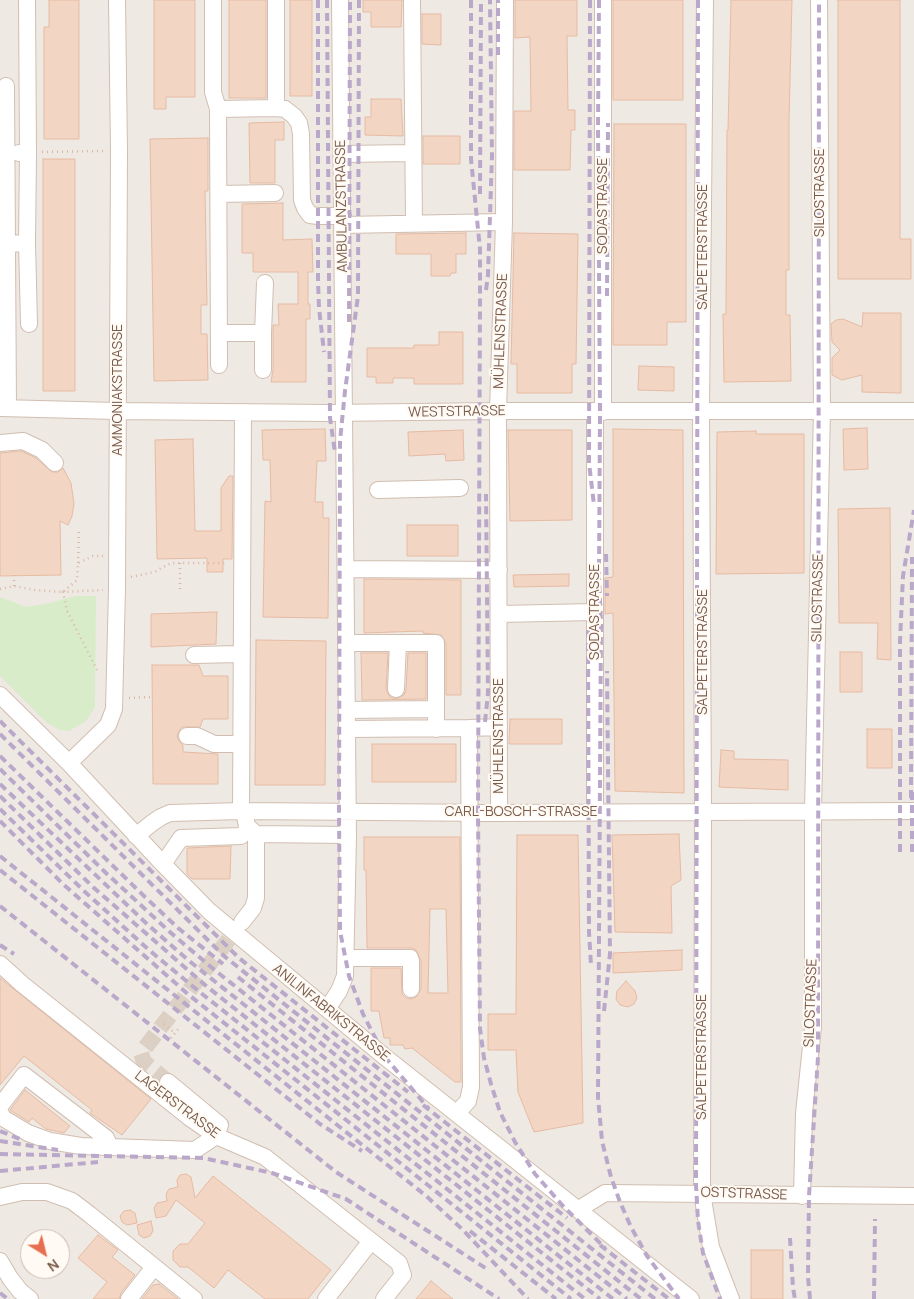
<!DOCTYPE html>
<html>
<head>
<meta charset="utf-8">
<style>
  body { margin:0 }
  #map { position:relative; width:914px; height:1299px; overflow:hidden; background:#fdf6ec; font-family:Manrope,sans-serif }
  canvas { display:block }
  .north { position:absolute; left:20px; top:1229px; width:50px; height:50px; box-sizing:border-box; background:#fffaf3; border:1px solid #cabbb1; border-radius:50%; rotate:144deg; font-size:14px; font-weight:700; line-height:20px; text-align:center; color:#7a5c4d }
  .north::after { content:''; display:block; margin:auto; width:18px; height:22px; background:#e76f51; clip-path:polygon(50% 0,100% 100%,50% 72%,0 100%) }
</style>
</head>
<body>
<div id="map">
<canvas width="914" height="1299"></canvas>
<div class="north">N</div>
</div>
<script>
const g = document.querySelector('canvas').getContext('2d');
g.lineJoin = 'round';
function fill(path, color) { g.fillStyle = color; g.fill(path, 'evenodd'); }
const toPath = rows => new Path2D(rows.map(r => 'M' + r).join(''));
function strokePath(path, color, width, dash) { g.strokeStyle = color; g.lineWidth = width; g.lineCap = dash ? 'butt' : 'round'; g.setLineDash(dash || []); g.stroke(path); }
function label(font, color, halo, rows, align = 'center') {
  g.font = font + ' Manrope,sans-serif'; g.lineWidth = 4; g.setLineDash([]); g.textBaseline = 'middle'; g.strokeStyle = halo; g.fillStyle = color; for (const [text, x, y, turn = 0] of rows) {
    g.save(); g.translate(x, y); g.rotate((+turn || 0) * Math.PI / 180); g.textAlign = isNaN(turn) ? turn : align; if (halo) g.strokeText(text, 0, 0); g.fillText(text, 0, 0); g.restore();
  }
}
fill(toPath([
  [0,0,914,0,914,1299,0,1299],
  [30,1239,60,1239,60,1269,30,1269]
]), '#efe9e4');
fill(toPath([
  [74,596,96,596,95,707,86,721,69,731,60,730,47,723,0,676,0,597,26,607,50,603]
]), '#d8ecc9');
const building = toPath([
  [49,0,79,0,79,139,44,139,44,27,49,27,49,0],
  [154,0,195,0,195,97,166,97,166,109,154,109,154,0],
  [229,0,266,0,266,98,229,98,229,0],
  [290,0,312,0,312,96,290,96,290,0],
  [363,0,402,0,401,27,371,27,371,12,363,12,363,0],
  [515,0,577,0,577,36,567,36,568,110,575,110,575,130,571,130,570,170,514,170,514,111,531,111,530,37,515,38,515,0],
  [613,0,683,0,683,100,613,100,613,0],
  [731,0,792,0,789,120,789,270,786,270,786,315,790,315,791,381,724,382,723,314,726,314,727,130,728,130,731,0],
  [838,0,900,0,900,239,911,239,911,279,838,279,838,0],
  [422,14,441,14,441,45,422,44,422,14],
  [371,99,401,99,403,136,365,135,365,117,371,117,371,99],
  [284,122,284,140,275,140,275,183,250,183,249,123,284,122],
  [614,124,686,124,686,322,667,322,667,345,613,345,614,124],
  [423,136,460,136,460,164,423,164,423,136],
  [208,138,208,191,205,191,207,305,201,305,201,334,207,334,208,380,154,381,150,139,208,138],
  [43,159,75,159,75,391,43,391,43,159],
  [283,203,283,240,312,239,313,272,308,272,308,304,310,304,310,319,306,319,306,382,271,382,273,370,273,325,279,325,278,304,298,304,298,272,253,272,253,253,242,253,242,204,283,203],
  [466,233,466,254,456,254,456,273,451,273,450,276,431,276,431,254,396,254,396,234,466,233],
  [514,233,578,234,576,364,572,364,572,393,517,393,517,364,511,364,514,233],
  [863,313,901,313,901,393,862,392,862,375,842,380,832,375,832,358,840,350,832,342,831,324,836,320,843,319,862,327,863,313],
  [439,332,463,332,463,384,414,384,414,378,393,378,393,383,376,383,376,377,367,377,367,348,414,348,414,345,439,345,439,332],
  [639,366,674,367,674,391,638,390,639,366],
  [867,428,868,469,844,470,843,429,867,428],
  [325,429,326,461,317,461,315,502,323,502,323,518,329,518,328,618,263,617,265,501,271,502,270,460,263,460,262,430,325,429],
  [613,429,683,430,684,793,615,791,613,613,605,614,605,578,613,577,613,429],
  [463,430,464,460,446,461,445,454,409,456,408,432,463,430],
  [508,430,572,430,572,520,510,521,508,430],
  [756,431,756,434,804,434,804,573,716,574,717,432,756,431],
  [193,439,195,531,221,531,221,488,229,476,233,476,232,559,223,559,223,572,207,572,207,558,157,559,155,440,193,439],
  [21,451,36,458,52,472,58,472,63,468,71,483,74,504,72,516,68,525,60,521,61,575,0,576,0,453,21,451],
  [890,508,891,660,877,659,878,623,839,623,838,509,890,508],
  [407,525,458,525,458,556,407,556,407,525],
  [569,574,569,586,514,587,513,575,569,574],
  [364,579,461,580,461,695,446,695,446,643,441,635,423,633,423,631,364,633,364,579],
  [217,612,216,644,151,647,151,614,217,612],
  [256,640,326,641,325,785,255,785,256,640],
  [840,652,862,652,862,692,840,692,840,652],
  [361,653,388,653,386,689,390,697,396,699,404,695,406,690,408,653,426,653,426,699,362,700,361,653],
  [152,665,199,665,203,676,228,676,228,719,203,719,200,727,182,727,179,731,177,736,179,741,183,745,183,752,218,754,218,784,153,784,152,665],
  [510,719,562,719,562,744,509,744,510,719],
  [867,729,892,729,892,768,867,768,867,729],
  [372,744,456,744,456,782,372,782,372,744],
  [721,750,734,751,734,759,788,760,788,790,719,787,721,750],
  [679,834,681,880,671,886,672,933,615,932,612,835,679,834],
  [517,835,578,835,583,1123,534,1132,518,1092,516,1050,488,1050,488,1014,516,1014,517,835],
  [364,837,460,837,461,1082,455,1082,412,1048,405,1049,403,1045,390,1045,390,1038,384,1038,379,1011,371,1011,371,968,401,968,402,994,406,998,411,999,416,997,421,989,421,961,416,950,411,948,367,948,366,870,364,870,364,837],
  [430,909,446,909,448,993,428,993,430,909],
  [231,846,230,879,192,879,187,874,187,848,231,846],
  [682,950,682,970,613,973,613,953,682,950],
  [0,978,151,1099,122,1135,90,1113,92,1110,24,1056,0,1085,0,978],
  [626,981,635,991,637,998,634,1004,628,1007,620,1005,616,999,617,991,626,981],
  [25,1090,70,1126,64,1133,46,1129,32,1118,29,1122,10,1110,25,1090],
  [186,1174,191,1177,195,1198,213,1176,331,1270,308,1299,265,1299,228,1270,214,1288,188,1267,180,1267,173,1260,173,1251,180,1244,188,1244,205,1223,176,1200,166,1216,156,1218,154,1208,157,1203,167,1201,166,1194,169,1189,178,1187,177,1180,180,1175,186,1174],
  [130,1210,135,1213,137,1223,127,1225,122,1222,120,1216,124,1211,130,1210],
  [151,1221,153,1231,150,1236,144,1238,139,1235,137,1225,151,1221],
  [98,1235,118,1250,112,1257,135,1275,121,1293,119,1299,93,1299,107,1282,78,1258,98,1235],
  [751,1250,783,1250,783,1299,751,1299,751,1250],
  [431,1281,453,1299,416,1299,431,1281],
  [159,1284,178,1299,142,1299,153,1285,159,1284]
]);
fill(building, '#f3d5c3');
strokePath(building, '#e6bba3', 1);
strokePath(toPath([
  [168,1082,144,1062,141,1053,242,922]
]), '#dcd0c4', 16, [16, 8]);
const minor = toPath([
  [27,0,28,153],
  [213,0,213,92,218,109,219,365],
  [412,0,414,223],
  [603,0,603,412],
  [705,0,701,412,703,811,702,1193,711,1247,731,1299],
  [6,86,8,408],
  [276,108,276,0],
  [218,109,276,108,285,109,294,116,299,123,301,134,302,200,305,208,310,215,318,216,343,216],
  [342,154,413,153],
  [219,194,275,193],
  [343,225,504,222],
  [27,243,29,324],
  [7,244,27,243,28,153,19,153],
  [219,333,263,333,263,370],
  [263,333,265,283],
  [0,408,117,411,330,413,498,411,914,411],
  [595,412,595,812],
  [0,443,23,441,42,450,55,463],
  [378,490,460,488],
  [346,569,499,570],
  [499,614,595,612],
  [347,643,436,643,436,729],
  [194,655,241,654],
  [396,689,398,643],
  [0,695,69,763,163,864,209,911,385,1057,691,1299],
  [347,710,436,709],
  [469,728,499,727],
  [347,729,469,728,471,1087,468,1101,457,1113],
  [187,736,197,736,214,744,241,744],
  [69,763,108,725,114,709,117,589,119,151,117,0],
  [241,811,243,412],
  [244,811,247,826,256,834,348,835],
  [499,813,498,411,504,222,505,0],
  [136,836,152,823,161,817,170,813,241,811,499,813,914,811],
  [163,864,181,838,241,836,249,829],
  [242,922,253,908,256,898,256,834],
  [346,958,410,958,411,961,411,989],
  [0,964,22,984,190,1118,216,1136,265,1157,399,1263,403,1275,384,1299],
  [327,1009,339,991,345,976,348,835,340,0],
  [0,1106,24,1075,106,1138,110,1147],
  [0,1112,3,1118,28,1133,50,1141,81,1146,195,1150,216,1136,220,1125,168,1082],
  [802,1196,804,1113,813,1027,813,810,822,411,819,0],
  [0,1197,22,1192,47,1192,72,1201,89,1214,194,1299],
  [579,1209,605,1193,914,1196],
  [0,1261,10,1278,20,1291,30,1299],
  [129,1299,154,1267],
  [326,1299,371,1241]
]);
strokePath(minor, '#d1beb0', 18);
strokePath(toPath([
  [42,152,106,151],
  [78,563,79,530],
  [180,563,180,593],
  [14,575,14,586],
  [131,577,154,572,171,563,228,563],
  [0,589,14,586,34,590,63,592,77,580,78,563,93,556,103,556],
  [97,670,67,611,63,592,103,590],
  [129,698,152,697],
  [164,1024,175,1033],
  [171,1038,179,1028]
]), '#d9b8a5', 2.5, [1, 4]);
strokePath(minor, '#fff', 16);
strokePath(toPath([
  [318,0,318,281,319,308,324,352],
  [327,0,330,418,335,452],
  [359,0,358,296,345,391,340,441,339,813,340,931,349,976,363,1014,385,1057,429,1109],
  [471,0,471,159,480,249,480,296,478,812,480,1029,484,1058,491,1084,500,1112,515,1142,535,1174,563,1206,605,1248],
  [590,0,589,463,594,505],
  [599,0,598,125,600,412,599,578,601,622,598,1097,602,1141,611,1177,620,1202,631,1227,647,1256,679,1299],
  [698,0,696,1185,698,1221,703,1253,720,1299],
  [498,55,498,0],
  [480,194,481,0],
  [486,290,488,275,492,156,490,0],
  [607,296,608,123],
  [349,322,350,0],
  [606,554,607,596],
  [588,630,589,932,591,965],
  [0,721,239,958,408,1092],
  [485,722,488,693,486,494],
  [0,734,224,956,655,1299],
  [0,756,144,896,178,928,223,964],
  [0,769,106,873,171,933,211,967,627,1299],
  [0,784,147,924,188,960,613,1299],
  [0,796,93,887,205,985,600,1299],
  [911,798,912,557],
  [0,809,84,891,149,950,196,989,585,1299],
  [0,821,64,885,189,995,571,1299],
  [900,852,900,641,903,576,914,510],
  [912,852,912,791],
  [0,856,425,1195,462,1229,528,1299],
  [0,870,320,1124,362,1151],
  [0,906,336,1172,487,1269],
  [0,945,14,954],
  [238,977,641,1299],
  [604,1011,610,954,607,671],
  [423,1105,567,1218],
  [0,1131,20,1139],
  [0,1141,58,1150],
  [0,1154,203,1158,272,1173,346,1199,499,1299],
  [0,1171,98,1162],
  [470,1231,556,1299],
  [790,1238,793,1288,795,1299],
  [600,1245,669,1299],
  [0,1293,8,1299],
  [810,1299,808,1277,809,1196,818,1057,819,0],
  [874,1299,875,1219]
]), '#b9a8c9', 4, [8, 5]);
label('14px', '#7a5c4d', '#fffaf3', [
  ["SILOSTRASSE",820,193,-90],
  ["AMBULANZSTRASSE",342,206,-91],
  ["SODASTRASSE",603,206,-90],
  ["SALPETERSTRASSE",703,247,-90],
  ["MÜHLENSTRASSE",501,331,-88],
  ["AMMONIAKSTRASSE",118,390,-90],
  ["WESTSTRASSE",457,412,-1],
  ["SILOSTRASSE",818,598,-89],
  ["SODASTRASSE",595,612,-90],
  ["SALPETERSTRASSE",703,652,-90],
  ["MÜHLENSTRASSE",499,736,-90],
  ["CARL-BOSCH-STRASSE",521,812],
  ["SILOSTRASSE",811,1003,-88],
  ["ANILINFABRIKSTRASSE",331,1013,39],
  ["SALPETERSTRASSE",702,1057,-90],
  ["LAGERSTRASSE",177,1105,37],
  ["OSTSTRASSE",744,1194,2]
]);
</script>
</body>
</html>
